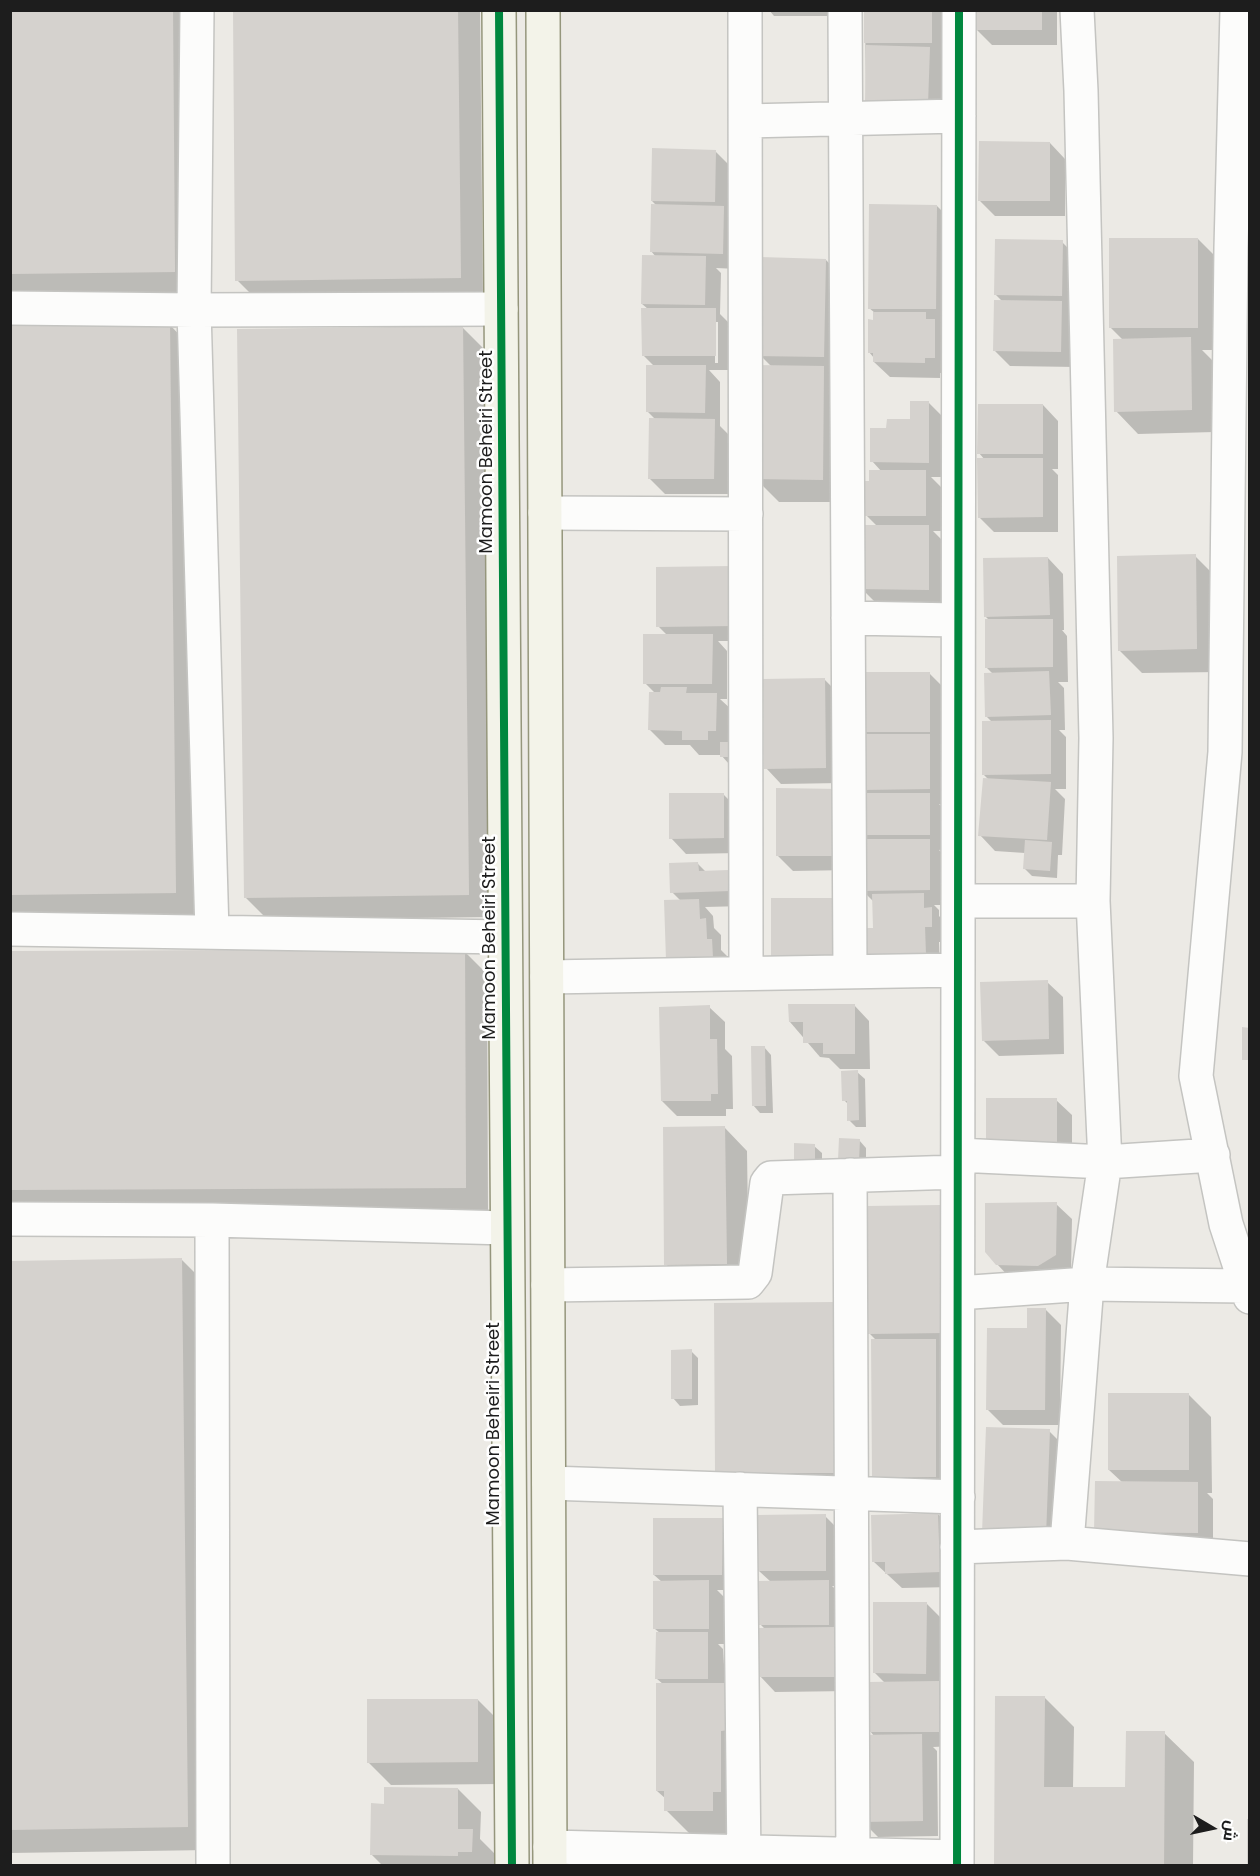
<!DOCTYPE html>
<html>
<head>
<meta charset="utf-8">
<style>
  body { margin:0 }
  #map { position:relative; width:1260px; height:1876px; overflow:hidden; background:#eceae5; font-family:Poppins,Cairo,sans-serif }
  canvas { display:block }
  .frame { position:absolute; inset:0; border:12px solid #1d1d1d; pointer-events:none }
  .north { position:absolute; left:1182px; top:1798px; width:60px; height:60px; -webkit-text-stroke:4px #fff; paint-order:stroke; rotate:99deg; font-size:16px; font-weight:700; line-height:24px; text-align:center; color:#1d1d1d }
  .north::after { content:''; display:block; margin:auto; width:21px; height:27px; background:#1d1d1d; clip-path:polygon(50% 0,100% 100%,50% 72%,0 100%) }
</style>
</head>
<body>
<div id="map">
<canvas width="1260" height="1876"></canvas>
<div class="frame"></div>
<div class="north">ش</div>
</div>
<script>
const g = document.querySelector('canvas').getContext('2d');
g.lineJoin = 'round';
function fill(path, color) { g.fillStyle = color; g.fill(path, 'evenodd'); }
const toPath = rows => new Path2D(rows.map(r => 'M' + r).join(''));
function strokePath(path, color, width, dash) { g.strokeStyle = color; g.lineWidth = width; g.lineCap = dash ? 'butt' : 'round'; g.setLineDash(dash || []); g.stroke(path); }
function label(font, color, halo, rows, align = 'center') {
  g.font = font + ' Poppins,sans-serif'; g.lineWidth = 5; g.setLineDash([]); g.textBaseline = 'middle'; g.strokeStyle = halo; g.fillStyle = color; for (const [text, x, y, turn = 0] of rows) {
    g.save(); g.translate(x, y); g.rotate((+turn || 0) * Math.PI / 180); g.textAlign = isNaN(turn) ? turn : align; if (halo) g.strokeText(text, 0, 0); g.fillText(text, 0, 0); g.restore();
  }
}
fill(toPath([
  [10,10,195,10,198,295,10,297],
  [234,10,480,10,483,300,260,303,237,280],
  [694,10,730,10,730,12],
  [769,10,840,10,839,16,774,16],
  [865,10,954,10,943,119,866,101],
  [977,10,1057,10,1057,45,992,45,976,29],
  [1050,143,1065,159,1065,216,995,216,980,201],
  [715,151,731,167,738,269,716,268,721,273,720,314,731,325,731,370,709,370,720,382,720,426,730,436,729,494,665,494,649,478,655,419,647,411,654,366,643,355,648,309,642,304,656,257,651,251,657,206,652,201],
  [715,322,718,322,718,363,715,363],
  [937,206,960,229,950,373,940,373,940,378,890,377,874,362,874,358,869,352,875,313,869,308],
  [1198,239,1221,262,1220,350,1202,350,1213,361,1215,432,1138,434,1116,411,1123,340,1110,327],
  [1062,242,1077,257,1076,367,1010,366,995,351,1002,301,995,294],
  [826,260,848,283,846,502,779,502,756,479,771,366,760,355],
  [170,325,192,348,199,915,10,918,10,328],
  [462,327,485,350,492,917,268,920,245,897],
  [929,403,944,418,944,477,931,477,941,487,941,531,933,531,944,542,944,604,877,604,861,588,877,526,866,515,871,482,882,472,872,461,888,430,912,421],
  [1043,405,1058,421,1058,469,1052,469,1058,475,1058,532,994,532,979,517,985,460,979,453],
  [1195,556,1218,579,1220,672,1142,673,1119,650],
  [1048,558,1063,574,1064,630,1062,630,1067,636,1068,682,1058,682,1064,688,1065,730,1059,730,1066,737,1066,789,1055,789,1065,799,1062,855,1058,855,1057,878,1032,876,1024,868,1025,853,995,851,980,835,989,780,983,774,992,722,986,716,993,674,986,667,990,621,985,616],
  [731,568,746,641,718,641,727,651,727,699,720,699,732,710,740,764,729,764,721,755,699,755,690,745,665,745,649,729,655,693,645,683,667,635,658,626],
  [930,674,945,689,945,747,941,747,945,751,945,804,939,804,945,810,945,849,939,850,945,856,945,905,934,905,939,910,939,916,947,924,947,942,939,942,940,970,875,930,874,902,862,890,868,840,862,835,868,795,862,789,862,732],
  [825,680,840,695,841,783,781,784,766,768],
  [777,790,851,870,793,871,777,855],
  [724,795,739,810,739,853,686,854,671,838],
  [698,864,706,872,729,871,744,887,745,906,705,907,713,916,714,928,721,935,721,950,727,956,728,973,683,974,681,901,672,892],
  [464,951,487,974,488,1210,10,1212,10,953],
  [1047,982,1063,997,1064,1054,999,1056,983,1040],
  [854,1005,869,1021,870,1069,840,1069,829,1058,820,1057,790,1022],
  [709,1007,725,1022,725,1049,732,1056,733,1109,726,1109,726,1116,677,1116,662,1101],
  [764,1047,771,1055,773,1113,760,1113,753,1105],
  [857,1072,865,1079,866,1127,856,1127,849,1120,849,1105,844,1100],
  [988,1099,1056,1100,1072,1115,1072,1165],
  [725,1128,747,1151,749,1287,689,1287,666,1264],
  [859,1140,866,1148,866,1167,840,1159],
  [796,1145,814,1146,822,1153,822,1168],
  [1056,1204,1072,1219,1071,1271,1012,1280,997,1264],
  [939,1206,962,1229,959,1499,896,1499,873,1476,877,1341,870,1334],
  [182,1260,205,1283,210,1850,10,1853,10,1262],
  [716,1304,865,1502,716,1473],
  [1045,1309,1061,1325,1060,1425,1003,1425,987,1409],
  [691,1351,698,1358,698,1405,680,1406,673,1398],
  [1189,1395,1211,1417,1212,1493,1207,1493,1213,1499,1213,1548,1111,1547,1123,1483,1109,1470],
  [1049,1431,1072,1454,1069,1558,1007,1556],
  [938,1514,953,1530,955,1587,902,1588,874,1562],
  [825,1516,840,1531,840,1586,832,1586,844,1597,851,1691,775,1692,760,1676,765,1629,760,1624,771,1582,759,1571],
  [722,1519,737,1535,737,1590,717,1590,724,1597,724,1644,718,1644,723,1649,735,1834,689,1833,666,1810,666,1799,657,1791,663,1684,657,1679,660,1633,655,1629,662,1582,654,1575],
  [927,1604,942,1619,954,1746,933,1747,937,1751,938,1836,878,1837,862,1821,874,1736,870,1731,885,1683,874,1672],
  [1044,1697,1074,1727,1073,1788,1126,1789,1164,1733,1194,1762,1193,1866,995,1866],
  [478,1700,501,1723,501,1784,391,1785,368,1762],
  [458,1789,481,1812,480,1839,495,1854,495,1866,383,1866,371,1854,385,1805]
]), '#0003');
fill(toPath([
  [10,10,173,10,175,272,10,274],
  [233,10,458,10,461,278,235,281],
  [864,10,932,10,932,43,864,43],
  [975,10,1042,10,1042,30,975,30],
  [866,45,930,47,928,104,865,102],
  [979,141,1050,142,1050,201,978,201],
  [652,148,716,150,715,202,651,201],
  [651,204,724,206,723,254,650,252],
  [869,204,937,205,936,309,868,309],
  [1109,238,1198,238,1198,328,1109,328],
  [995,239,1063,240,1062,296,994,295],
  [642,255,706,256,705,305,641,304],
  [760,257,826,259,824,357,758,356],
  [994,300,1062,301,1061,352,993,351],
  [641,308,716,308,716,356,642,356],
  [873,312,926,312,926,319,935,319,935,358,925,358,925,363,873,362,873,353,868,353,868,319,873,320],
  [170,324,176,893,10,895,10,326],
  [463,326,469,895,244,898,237,329],
  [1191,337,1192,410,1114,412,1113,339],
  [646,365,706,365,705,413,646,412],
  [756,365,824,366,823,480,755,479],
  [910,401,929,401,929,463,870,462,870,428,886,428,887,419,910,419],
  [978,404,1043,404,1043,454,977,454],
  [649,418,715,419,714,479,648,479],
  [977,458,1043,458,1043,517,978,518],
  [869,470,926,470,926,516,864,516,865,481,869,481],
  [860,525,929,525,929,590,860,589],
  [1196,554,1197,649,1118,651,1117,556],
  [1048,557,1050,615,984,617,983,558],
  [732,566,732,626,656,627,656,567],
  [985,619,1053,619,1053,667,985,668],
  [643,634,713,634,712,684,643,684],
  [1049,671,1051,715,985,717,984,673],
  [861,672,930,672,930,732,861,732],
  [825,678,826,768,764,769,763,679],
  [661,687,687,687,686,693,717,693,716,731,708,731,708,740,682,740,682,731,648,730,649,692,660,692],
  [1051,720,1051,774,982,775,982,721],
  [861,734,930,734,930,789,861,790],
  [720,742,733,742,733,757,720,757],
  [983,778,1051,782,1047,840,978,836],
  [776,788,840,789,836,856,776,856],
  [669,793,724,793,724,838,669,839],
  [861,793,930,793,930,835,861,835],
  [861,839,930,839,930,890,861,891],
  [1025,840,1052,842,1050,871,1023,869],
  [698,862,699,871,729,870,730,891,670,893,669,863],
  [924,893,924,908,932,907,932,927,925,927,926,955,866,957,865,928,873,928,872,894],
  [771,898,835,898,834,957,771,956],
  [699,899,700,919,706,918,707,939,712,939,713,958,666,960,664,900],
  [465,949,466,1188,10,1190,10,951],
  [1048,980,1049,1039,982,1041,980,982],
  [788,1004,855,1004,855,1054,823,1054,823,1043,803,1043,803,1022,789,1022],
  [710,1005,710,1039,717,1039,718,1094,711,1094,711,1101,661,1101,659,1007],
  [1242,1027,1250,1028,1250,1060,1242,1060],
  [751,1046,765,1046,766,1106,752,1106],
  [858,1070,859,1120,847,1121,847,1101,842,1101,841,1071],
  [986,1098,1057,1098,1057,1150,986,1149],
  [725,1126,727,1264,664,1265,663,1127],
  [839,1138,860,1139,859,1161,838,1160],
  [794,1143,815,1144,815,1162,794,1161],
  [1057,1202,1056,1255,1038,1266,996,1265,985,1252,985,1203],
  [940,1205,942,1333,868,1334,867,1206],
  [182,1258,188,1827,10,1830,10,1261],
  [836,1302,836,1473,715,1473,714,1303],
  [1027,1308,1046,1308,1045,1410,986,1410,987,1328,1027,1328],
  [871,1339,936,1339,936,1477,872,1477],
  [692,1349,692,1399,671,1399,671,1350],
  [1108,1393,1189,1393,1189,1470,1108,1470],
  [986,1427,1050,1429,1046,1536,982,1533],
  [1095,1481,1198,1482,1198,1533,1094,1532],
  [938,1513,940,1572,885,1574,885,1562,872,1562,871,1515],
  [826,1514,826,1571,758,1571,757,1515],
  [653,1518,723,1518,722,1575,653,1575],
  [709,1580,709,1629,653,1629,653,1581],
  [829,1580,829,1625,758,1625,758,1581],
  [873,1602,927,1602,926,1674,873,1673],
  [836,1627,836,1677,758,1677,758,1628],
  [656,1632,708,1632,708,1679,655,1679],
  [939,1681,939,1732,868,1732,868,1682],
  [656,1683,728,1683,728,1730,721,1731,721,1792,713,1792,713,1811,664,1811,664,1791,656,1791],
  [995,1696,1045,1696,1044,1787,1125,1787,1126,1731,1165,1731,1164,1866,994,1866],
  [367,1699,478,1699,478,1762,367,1763],
  [922,1734,923,1821,861,1822,861,1735],
  [384,1787,458,1788,458,1829,473,1829,472,1852,458,1852,458,1856,370,1855,371,1803,384,1804],
  [1247,1819,1250,1819,1250,1866,1247,1866]
]), '#d5d2ce');
const street = toPath([
  [197,10,194,310,212,932],
  [745,10,746,972],
  [845,10,850,972],
  [1237,10,1231,248,1225,752,1196,1076,1226,1224,1250,1297],
  [746,121,959,116],
  [10,308,194,310,501,309],
  [545,513,746,514],
  [848,618,958,620],
  [958,901,1093,901],
  [10,929,505,937],
  [547,977,958,970],
  [958,1155,1105,1162,1213,1155],
  [850,1175,853,1866],
  [10,1219,212,1220,507,1228],
  [212,1220,213,1866],
  [548,1285,748,1282,755,1273,767,1183,771,1178,958,1172],
  [958,1293,1087,1284,1244,1286],
  [549,1483,958,1497],
  [740,1489,744,1866],
  [1067,1543,1087,1284,1105,1162,1093,901,1096,738,1081,91,1077,10],
  [957,1547,1067,1543,1250,1559],
  [550,1847,957,1857],
  [957,1866,959,10]
]);
const secondary = toPath([
  [499,10,512,1866],
  [543,10,550,1866]
]);
strokePath(street, '#c4c4c1', 36);
strokePath(secondary, '#95967c', 36);
strokePath(street, '#fcfcfb', 33);
strokePath(secondary, '#f3f3e9', 33);
strokePath(toPath([
  [499,10,512,1866],
  [957,1866,959,10]
]), '#00873e', 8);
label('18px', '#1d1d1d', '#fff', [
  ["Mamoon Beheiri Street",487,452,-90],
  ["Mamoon Beheiri Street",490,938,-90],
  ["Mamoon Beheiri Street",494,1424,-90]
]);
</script>
</body>
</html>
